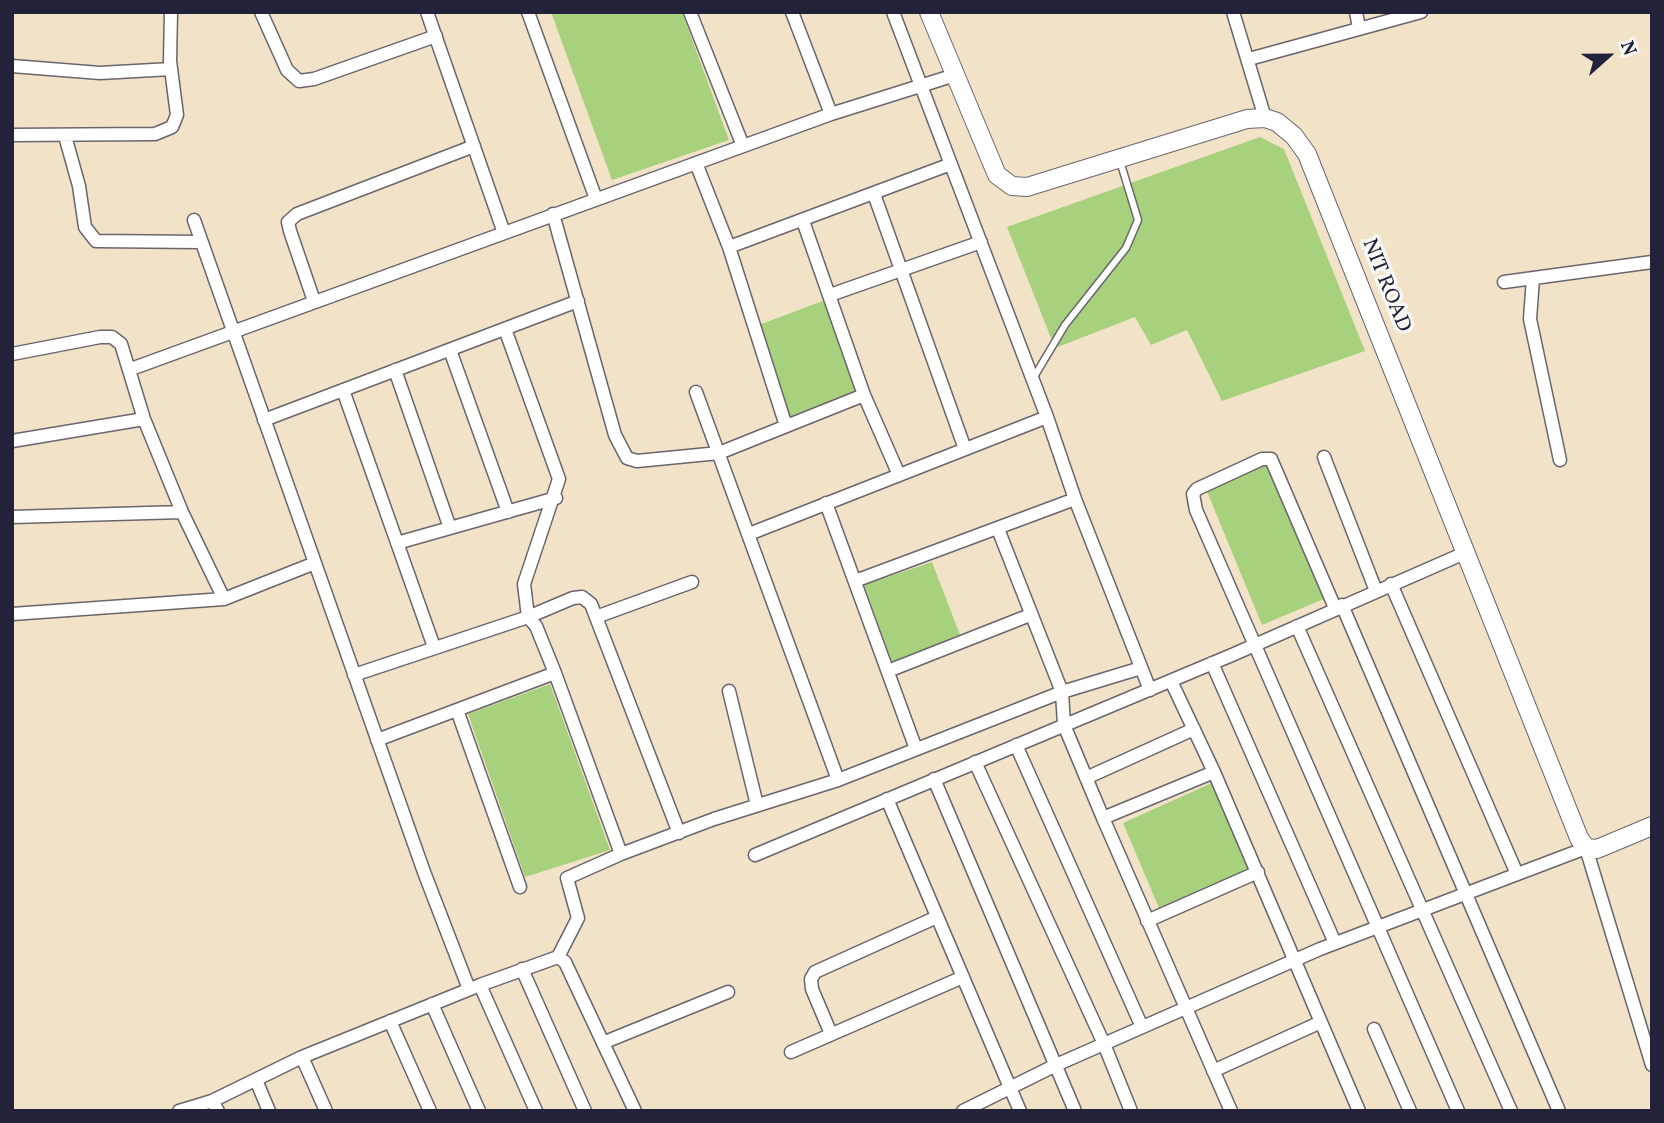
<!DOCTYPE html>
<html>
<head>
<meta charset="utf-8">
<style>
  body { margin:0 }
  #map { position:relative; width:1664px; height:1123px; overflow:hidden; background:#f1e2c8; font-family:Vollkorn,serif }
  canvas { display:block }
  .frame { position:absolute; inset:0; border:14px solid #22223b; pointer-events:none }
  .north { position:absolute; left:1573px; top:21px; width:70px; height:70px; -webkit-text-stroke:5px #f6f6f2; paint-order:stroke; rotate:69deg; font-size:19px; font-weight:700; line-height:28px; text-align:center; color:#22223b }
  .north::after { content:''; display:block; margin:auto; width:24px; height:32px; background:#22223b; clip-path:polygon(50% 0,100% 100%,50% 72%,0 100%) }
</style>
</head>
<body>
<div id="map">
<canvas width="1664" height="1123"></canvas>
<div class="frame"></div>
<div class="north">N</div>
</div>
<script>
const g = document.querySelector('canvas').getContext('2d');
g.lineJoin = 'round';
function fill(path, color) { g.fillStyle = color; g.fill(path, 'evenodd'); }
const toPath = rows => new Path2D(rows.map(r => 'M' + r).join(''));
function strokePath(path, color, width, dash) { g.strokeStyle = color; g.lineWidth = width; g.lineCap = dash ? 'butt' : 'round'; g.setLineDash(dash || []); g.stroke(path); }
function label(font, color, halo, rows, align = 'center') {
  g.font = font + ' Vollkorn,serif'; g.lineWidth = 7; g.setLineDash([]); g.textBaseline = 'middle'; g.strokeStyle = halo; g.fillStyle = color; for (const [text, x, y, turn = 0] of rows) {
    g.save(); g.translate(x, y); g.rotate((+turn || 0) * Math.PI / 180); g.textAlign = isNaN(turn) ? turn : align; if (halo) g.strokeText(text, 0, 0); g.fillText(text, 0, 0); g.restore();
  }
}
fill(toPath([
  [551,12,682,12,729,140,612,180],
  [1260,137,1284,149,1365,351,1222,401,1187,330,1151,345,1135,317,1055,348,1007,227],
  [828,299,858,392,790,418,759,325],
  [1269,463,1326,598,1262,625,1206,489],
  [932,562,960,635,892,662,864,585],
  [550,684,610,850,525,877,468,714],
  [1214,782,1253,869,1159,908,1123,823]
]), '#a7d17c');
const lane = toPath([
  [1034,377,1065,325,1126,248,1138,220,1120,161]
]);
const street = toPath([
  [261,12,287,70,299,81,314,79,436,36],
  [427,12,504,233],
  [528,12,596,199],
  [690,12,743,146],
  [792,12,831,114],
  [893,12,1047,417,1075,499,1150,690],
  [1233,12,1265,118],
  [1356,12,1359,28],
  [1249,59,1421,12],
  [12,66,100,73,171,69],
  [12,135,155,134,172,127,177,115,170,61,171,12],
  [65,136,79,186,85,227,96,241,201,242],
  [696,163,729,247,786,426],
  [874,194,965,449],
  [553,214,615,435,627,458,637,461,719,453,864,395],
  [194,220,424,872,469,989],
  [803,221,864,395,899,475],
  [729,247,951,164],
  [1533,278,1530,319,1560,460],
  [1504,282,1652,262],
  [830,295,981,242],
  [314,301,290,231,288,222,297,214,474,146],
  [505,329,559,479,524,584,528,617,573,598,582,597,591,604,679,833],
  [450,350,508,512],
  [12,354,100,337,112,337,121,344,144,419,182,512,224,599],
  [131,369,831,114,955,75],
  [395,370,450,528],
  [343,390,434,647],
  [696,392,838,780,1062,692,1141,668],
  [264,420,578,301],
  [12,441,144,419],
  [1324,457,1376,591],
  [826,503,916,749],
  [12,517,182,512],
  [998,529,1062,692,1064,725,1103,818],
  [749,534,1047,417],
  [397,543,556,498],
  [855,581,1075,499],
  [1391,584,1517,874],
  [1342,605,1559,1111],
  [1335,608,1271,459,1262,459,1197,489,1193,494,1196,510,1458,1111],
  [12,614,224,599,315,563],
  [596,617,692,582],
  [1297,626,1511,1111],
  [1212,663,1335,943],
  [888,671,1030,615],
  [354,675,528,617,536,626,555,673,621,854,714,819,838,780],
  [1171,681,1214,772,1359,1111],
  [729,691,757,805],
  [457,710,520,887],
  [377,740,555,673],
  [1016,745,1142,1027],
  [975,762,1104,1044,1131,1111],
  [1214,772,1103,818,1231,1111],
  [1086,778,1194,729],
  [934,779,1075,1111],
  [887,799,1020,1111],
  [755,855,1232,655,1467,552],
  [1147,921,1258,872],
  [558,957,578,918,567,878,621,854],
  [522,969,585,1111],
  [480,985,536,1111],
  [432,1004,479,1111],
  [390,1021,430,1111],
  [1374,1029,1410,1111],
  [831,1034,812,989,811,979,815,972,937,917],
  [605,1042,728,992],
  [791,1052,963,977],
  [302,1057,326,1111],
  [1213,1071,1321,1022],
  [256,1080,269,1111],
  [212,1101,302,1057,480,985,558,957,565,962,635,1111],
  [179,1111,212,1101,218,1111],
  [963,1111,1056,1065,1320,949,1586,848,1652,1065]
]);
const secondary = toPath([
  [929,12,997,175,1012,186,1027,187,1247,119,1265,118,1277,122,1294,136,1307,154,1579,838,1586,848,1597,849,1652,826]
]);
strokePath(lane, '#6a656c', 9);
strokePath(street, '#6a656c', 15);
strokePath(secondary, '#6a656c', 20);
strokePath(lane, '#fff', 6);
strokePath(street, '#fff', 12);
strokePath(secondary, '#fff', 18);
label('21px', '#22223b', '#f6f6f2', [
  ["NIT ROAD",1385,286,68]
]);
</script>
</body>
</html>
